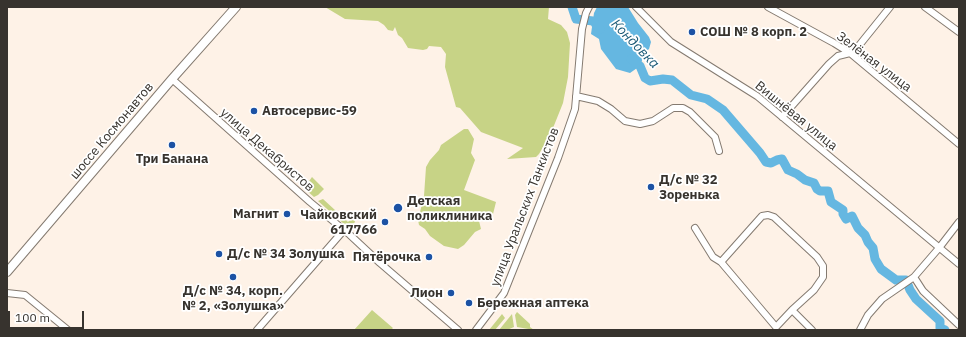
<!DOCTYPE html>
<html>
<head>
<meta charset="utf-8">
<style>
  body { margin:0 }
  #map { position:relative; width:966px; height:337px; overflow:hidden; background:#fef2e7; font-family:"IBM Plex Sans",sans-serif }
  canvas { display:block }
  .frame { position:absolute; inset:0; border:8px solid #37332e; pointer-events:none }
  .scale { position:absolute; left:8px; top:311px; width:76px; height:18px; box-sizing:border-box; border:2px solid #37332e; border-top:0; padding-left:5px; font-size:12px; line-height:14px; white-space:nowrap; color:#37332e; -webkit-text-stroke:3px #fff; paint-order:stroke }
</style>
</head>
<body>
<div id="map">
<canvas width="966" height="337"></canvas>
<div class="frame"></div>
<div class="scale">100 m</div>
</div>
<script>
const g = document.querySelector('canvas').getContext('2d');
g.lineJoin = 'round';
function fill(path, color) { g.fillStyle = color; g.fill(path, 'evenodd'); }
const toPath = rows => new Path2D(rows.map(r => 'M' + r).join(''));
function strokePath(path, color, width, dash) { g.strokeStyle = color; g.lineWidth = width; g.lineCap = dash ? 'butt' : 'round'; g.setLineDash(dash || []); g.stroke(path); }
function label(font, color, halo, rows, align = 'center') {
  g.font = font + ' "IBM Plex Sans",sans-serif'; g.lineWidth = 3.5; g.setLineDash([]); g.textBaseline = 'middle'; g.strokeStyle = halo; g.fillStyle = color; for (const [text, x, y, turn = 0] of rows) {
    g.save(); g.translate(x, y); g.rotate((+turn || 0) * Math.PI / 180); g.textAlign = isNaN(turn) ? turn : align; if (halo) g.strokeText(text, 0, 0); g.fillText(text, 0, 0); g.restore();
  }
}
fill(toPath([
  [325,7,549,7,548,19,561,25,567,32,570,43,568,77,563,103,551,133,539,154,536,157,507,159,523,148,481,132,460,108,456,107,445,67,446,54,441,47,429,46,427,49,423,50,408,48,402,38,398,35,395,27,393,31,388,30,384,25,378,21,345,19],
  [464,129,468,129,474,139,471,153,475,160,464,190,496,202,493,214,479,221,481,229,475,232,464,245,458,249,444,246,430,236,425,229,419,225,418,220,424,196,426,167,430,160,439,150,441,145],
  [312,177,324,189,318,195,314,197,306,190,307,184],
  [323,199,348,222,352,218,355,221,352,231,318,201],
  [372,310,393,328,391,330,354,330],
  [517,312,530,324,530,327,534,330,517,327,515,315],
  [502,314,505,318,495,330,489,330],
  [512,314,514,327,507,330,499,330]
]), '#c7d386');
fill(toPath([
  [597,7,628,7,638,23,649,37,651,42,649,49,645,52,640,66,630,73,616,69,601,49,599,39,591,34,594,13]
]), '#65b7e1');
strokePath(toPath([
  [572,7,576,19,593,21,600,29],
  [631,59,640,66,645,78,650,81,663,79,672,80,691,95,707,99,723,110,760,153,766,162,771,163,777,160,782,159,788,170,797,174,805,180,814,183,817,189,820,191,828,191,831,202,843,210,843,214,846,219,852,216,858,228,865,235,868,242,873,248,875,259,881,269,896,280,906,280,910,290,916,299,940,321,940,328,945,330]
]), '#65b7e1', 9);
const minor = toPath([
  [636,7,671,42,757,96,959,264],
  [768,7,834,43,850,53,959,144],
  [925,7,959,32],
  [172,79,310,202,350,235,380,263,458,330],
  [576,96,598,101,611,109,625,121,640,124,653,121,673,108,683,108,690,112,715,137,719,151],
  [782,117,829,64,838,56,850,53,857,48,890,7],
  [695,228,713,257,721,262,776,327,792,310,814,290,823,277,823,266,817,257,774,217,768,215,762,216,721,262],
  [914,277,923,291,959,325],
  [7,293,25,295,68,330],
  [792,310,812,330],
  [257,330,344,230],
  [476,330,504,293,558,158,575,109,582,29,586,13,589,7],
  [860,330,868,315,882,299,914,277,939,248,959,222]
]);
const major = toPath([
  [7,272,172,79,236,7]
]);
strokePath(minor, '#847a70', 8);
strokePath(major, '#847a70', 10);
strokePath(minor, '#fff', 6);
strokePath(major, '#fff', 8);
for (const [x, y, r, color] of [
  [692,32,4,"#1c52a4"],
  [254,111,4,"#1c52a4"],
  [172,145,4,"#1c52a4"],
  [651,187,4,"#1c52a4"],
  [398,208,5,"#1c52a4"],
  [287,214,4,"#1c52a4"],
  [385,222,4,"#1c52a4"],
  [219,254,4,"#1c52a4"],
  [429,257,4,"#1c52a4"],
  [233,277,4,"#1c52a4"],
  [451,293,4,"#1c52a4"],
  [469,303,4,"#1c52a4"]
]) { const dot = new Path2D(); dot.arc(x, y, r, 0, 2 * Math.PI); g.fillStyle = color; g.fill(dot); strokePath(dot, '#fff', 1.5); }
label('bold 13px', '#37332e', '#fff', [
  ["СОШ № 8 корп. 2",700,32],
  ["Автосервис-59",262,111],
  ["Три Банана",172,159,"center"],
  ["Д/с № 32",659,180],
  ["Зоренька",659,195],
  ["Детская",407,201],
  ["поликлиника",407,216],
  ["Магнит",279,214,"right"],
  ["Чайковский",377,215,"right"],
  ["617766",377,230,"right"],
  ["Д/с № 34 Золушка",227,254],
  ["Пятёрочка",421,257,"right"],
  ["Д/с № 34, корп.",233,291,"center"],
  ["№ 2, «Золушка»",233,306,"center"],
  ["Лион",443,293,"right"],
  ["Бережная аптека",477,303]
], 'left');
label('13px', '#37332e', '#fff', [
  ["Зелёная улица",874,62,37],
  ["Вишнёвая улица",796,116,39],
  ["шоссе Космонавтов",112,131,-50],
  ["улица Декабристов",267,150,41],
  ["улица Уральских Танкистов",525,207,-69]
]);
label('italic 14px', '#1b5a77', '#fff', [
  ["Кондовка",635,44,46]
]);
</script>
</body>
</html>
